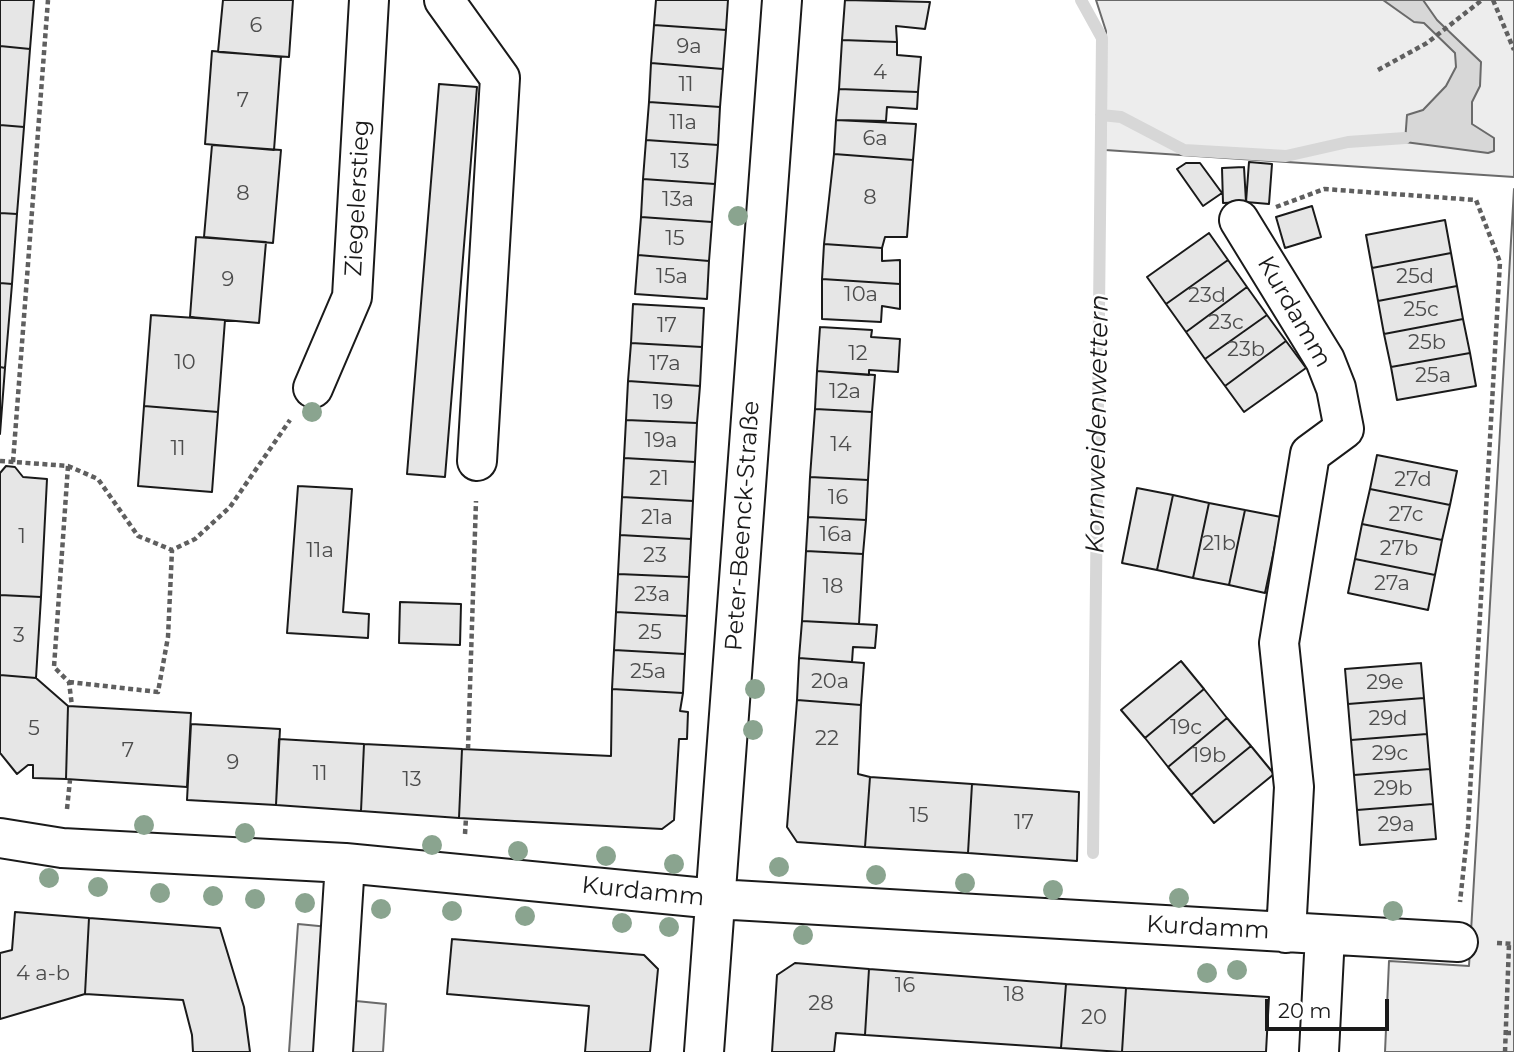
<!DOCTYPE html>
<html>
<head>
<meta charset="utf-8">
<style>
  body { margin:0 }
  #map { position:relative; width:1514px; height:1052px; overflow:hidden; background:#fff; font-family:Montserrat,sans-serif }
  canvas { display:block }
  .scale { position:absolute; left:1265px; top:999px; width:124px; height:32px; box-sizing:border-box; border:4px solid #1a1a1a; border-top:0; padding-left:9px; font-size:21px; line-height:24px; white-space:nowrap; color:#1a1a1a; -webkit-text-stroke:5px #fff; paint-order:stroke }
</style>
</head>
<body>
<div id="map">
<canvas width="1514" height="1052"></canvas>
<div class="scale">20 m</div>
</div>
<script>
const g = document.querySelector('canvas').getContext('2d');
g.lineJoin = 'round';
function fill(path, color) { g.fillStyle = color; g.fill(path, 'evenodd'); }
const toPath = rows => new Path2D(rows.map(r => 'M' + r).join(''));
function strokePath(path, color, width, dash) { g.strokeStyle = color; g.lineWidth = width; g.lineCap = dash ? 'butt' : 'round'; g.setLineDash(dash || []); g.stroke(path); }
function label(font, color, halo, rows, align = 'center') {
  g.font = font + ' Montserrat,sans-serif'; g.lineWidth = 5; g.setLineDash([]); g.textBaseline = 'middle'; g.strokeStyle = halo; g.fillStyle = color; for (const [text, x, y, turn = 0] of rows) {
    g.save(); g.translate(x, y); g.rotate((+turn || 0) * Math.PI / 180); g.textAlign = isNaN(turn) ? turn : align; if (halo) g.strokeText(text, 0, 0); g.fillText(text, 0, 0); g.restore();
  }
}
const built = toPath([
  [1096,0,1514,0,1514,177,1105,150,1106,31,1096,0],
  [1514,189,1514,1052,1385,1052,1389,961,1469,966,1514,189],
  [298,924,360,930,356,1001,386,1004,383,1052,289,1052,298,924]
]);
fill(built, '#ededed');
strokePath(built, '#6a6a6a', 2);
const water = toPath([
  [1383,0,1423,0,1437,20,1481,62,1480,86,1472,102,1472,124,1494,138,1494,151,1488,153,1405,142,1407,115,1423,110,1446,86,1456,67,1455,53,1424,23,1414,22,1383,0]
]);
fill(water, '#d7d7d7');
strokePath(water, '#6a6a6a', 2);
strokePath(toPath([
  [1081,0,1102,38,1093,853],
  [1101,115,1121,117,1184,150,1286,156,1348,142,1405,138]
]), '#d7d7d7', 12);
const building = toPath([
  [0,0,34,0,30,49,0,46,0,0],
  [223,0,293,0,289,57,218,52,223,0],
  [656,0,728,0,726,30,654,25,656,0],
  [845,0,930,2,925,29,896,26,897,42,842,40,845,0],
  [654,25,726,30,723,69,651,63,654,25],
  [842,40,897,42,897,55,921,57,918,92,839,89,842,40],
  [0,46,30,49,24,127,0,125,0,46],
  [212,51,281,57,274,150,205,144,212,51],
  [651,63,723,69,720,107,649,102,651,63],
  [439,84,477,87,445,477,407,474,439,84],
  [839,89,918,92,917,109,887,107,886,121,836,120,839,89],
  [649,102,720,107,718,145,646,140,649,102],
  [836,120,916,124,913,160,834,154,836,120],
  [0,125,24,127,17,214,0,213,0,125],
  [646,140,718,145,715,184,643,179,646,140],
  [212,145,281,150,273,243,204,237,212,145],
  [834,154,913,160,907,237,885,237,882,248,824,244,834,154],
  [1249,162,1272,164,1269,204,1246,202,1249,162],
  [1186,163,1200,163,1222,193,1203,206,1177,169,1186,163],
  [1244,167,1246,202,1223,203,1222,168,1244,167],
  [643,179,715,184,712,222,641,217,643,179],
  [1312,206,1321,237,1285,248,1276,217,1312,206],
  [0,213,17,214,12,284,0,283,0,213],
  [641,217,712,222,709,261,638,255,641,217],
  [1445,220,1451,253,1372,268,1366,235,1445,220],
  [1209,233,1228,260,1166,304,1147,277,1209,233],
  [196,237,266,242,259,323,190,317,196,237],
  [824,244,882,248,882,261,900,260,900,284,822,279,824,244],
  [1451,253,1457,286,1378,301,1372,268,1451,253],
  [638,255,709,261,707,299,635,294,638,255],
  [1228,260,1247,287,1186,332,1166,304,1228,260],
  [822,279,900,284,900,309,882,306,881,322,822,319,822,279],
  [0,283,12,284,5,368,0,367,0,283],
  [1457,286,1463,319,1384,334,1378,301,1457,286],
  [1247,287,1267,315,1205,359,1186,332,1247,287],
  [633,304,704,308,702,347,631,343,633,304],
  [151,315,225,320,218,412,144,406,151,315],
  [1267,315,1286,341,1225,386,1205,359,1267,315],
  [1463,319,1470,353,1391,367,1384,334,1463,319],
  [820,327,872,330,871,337,900,339,898,372,869,370,869,375,817,371,820,327],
  [1286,341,1306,368,1244,412,1225,386,1286,341],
  [631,343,702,347,700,386,628,381,631,343],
  [1470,353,1476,386,1397,400,1391,367,1470,353],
  [0,367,5,368,0,434,0,367],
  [817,371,875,375,872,412,815,409,817,371],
  [628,381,700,386,697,423,626,420,628,381],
  [144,406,218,412,212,492,138,486,144,406],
  [815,409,872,412,868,480,810,477,815,409],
  [626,420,697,423,695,462,624,458,626,420],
  [1377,455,1457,471,1450,505,1370,489,1377,455],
  [624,458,695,462,693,501,622,497,624,458],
  [6,466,15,467,23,477,47,479,41,597,0,595,0,473,6,466],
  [810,477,868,480,866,520,808,517,810,477],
  [298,486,352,489,343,612,369,614,368,638,287,633,298,486],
  [1137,488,1173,495,1157,570,1122,563,1137,488],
  [1370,489,1450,505,1442,540,1362,524,1370,489],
  [1173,495,1209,503,1193,578,1157,570,1173,495],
  [622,497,693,501,691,539,620,535,622,497],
  [1209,503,1245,510,1229,585,1193,578,1209,503],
  [1245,510,1281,517,1265,593,1229,585,1245,510],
  [808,517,866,520,863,554,806,551,808,517],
  [1362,524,1442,540,1435,575,1355,559,1362,524],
  [620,535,691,539,689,577,618,574,620,535],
  [806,551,863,554,859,624,802,621,806,551],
  [1355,559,1435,575,1428,610,1348,593,1355,559],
  [618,574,689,577,687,616,616,612,618,574],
  [0,595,41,597,36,678,0,675,0,595],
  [400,602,461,604,460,645,399,643,400,602],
  [616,612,687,616,685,654,614,650,616,612],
  [802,621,877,625,875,648,853,647,852,662,799,658,802,621],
  [614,650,685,654,683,693,612,689,614,650],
  [799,658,864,663,861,705,797,700,799,658],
  [1181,661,1204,689,1145,738,1121,710,1181,661],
  [1421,663,1424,698,1348,704,1345,669,1421,663],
  [0,675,36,678,68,706,66,779,33,778,33,765,28,765,17,774,0,753,0,675],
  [612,689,683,693,680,711,688,712,687,739,679,739,674,820,662,829,459,818,462,749,611,756,612,689],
  [1204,689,1227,718,1168,767,1145,738,1204,689],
  [1424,698,1427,734,1351,740,1348,704,1424,698],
  [797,700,861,705,858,774,870,777,865,847,797,842,787,827,797,700],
  [68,706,191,713,187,787,66,779,68,706],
  [1227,718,1251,746,1191,795,1168,767,1227,718],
  [191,724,280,729,276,805,187,800,191,724],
  [1427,734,1430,769,1354,775,1351,740,1427,734],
  [279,739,364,744,361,811,276,805,279,739],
  [364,744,462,749,459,818,361,811,364,744],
  [1251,746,1274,774,1214,823,1191,795,1251,746],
  [1430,769,1433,804,1357,810,1354,775,1430,769],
  [870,777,972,784,968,853,865,847,870,777],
  [972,784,1079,792,1077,861,968,853,972,784],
  [1433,804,1436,839,1360,845,1357,810,1433,804],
  [15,912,89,918,85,994,0,1019,0,953,12,950,15,912],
  [89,918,220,928,244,1007,250,1052,193,1052,192,1035,183,1000,85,994,89,918],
  [452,939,644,955,658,969,650,1052,585,1052,589,1006,447,994,452,939],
  [795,963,869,969,865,1035,836,1033,834,1052,772,1052,777,975,795,963],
  [869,969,1066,984,1061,1048,865,1035,869,969],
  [1066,984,1126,988,1122,1052,1061,1048,1066,984],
  [1126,988,1269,997,1266,1052,1122,1052,1126,988]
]);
fill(building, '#e6e6e6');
strokePath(building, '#1a1a1a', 2);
const minor = toPath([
  [444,0,500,78,477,461],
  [1239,220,1325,360,1336,388,1344,429,1310,454,1279,643,1294,787,1286,933],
  [313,388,352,297,369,0],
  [0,838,62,848,345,863,716,899,1458,942],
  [333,1052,345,863],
  [704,1052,782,0],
  [1319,1052,1325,935]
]);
strokePath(minor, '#1a1a1a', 42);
strokePath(toPath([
  [1493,0,1514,50],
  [1378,70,1427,43,1482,0],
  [1276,207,1324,189,1476,200,1500,262,1468,827,1460,902],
  [0,461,68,466,98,479,138,536,172,550,195,539,230,507,290,420],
  [13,462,48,0],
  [68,466,54,667,69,682,72,706],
  [69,682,158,692,168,637,172,550],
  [468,749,476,501],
  [67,809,70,780],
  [465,834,466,818],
  [1497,943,1514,944],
  [1506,1033,1514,1033],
  [1505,1052,1509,944]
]), '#5f5f5f', 4.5, [5, 3.5]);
strokePath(minor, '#fff', 38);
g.fillStyle = '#8aa48f';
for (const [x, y] of [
  [738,216],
  [312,412],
  [755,689],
  [753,730],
  [144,825],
  [245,833],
  [432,845],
  [518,851],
  [606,856],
  [674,864],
  [779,867],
  [876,875],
  [49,878],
  [965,883],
  [98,887],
  [1053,890],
  [160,893],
  [213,896],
  [1179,898],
  [255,899],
  [305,903],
  [381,909],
  [452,911],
  [1393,911],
  [525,916],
  [622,923],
  [669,927],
  [803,935],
  [1237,970],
  [1207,973]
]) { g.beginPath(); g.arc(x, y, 10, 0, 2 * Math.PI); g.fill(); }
label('21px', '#4d4d4d', null, [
  ["6",256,26],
  ["9a",689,47],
  ["4",880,73],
  ["11",686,85],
  ["7",243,101],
  ["11a",683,123],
  ["6a",875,139],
  ["13",680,162],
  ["8",243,194],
  ["8",870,198],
  ["13a",678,200],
  ["15",675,239],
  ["15a",672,277],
  ["25d",1415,277],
  ["9",228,280],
  ["10a",861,295],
  ["23d",1207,296],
  ["25c",1421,310],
  ["23c",1226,323],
  ["17",667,326],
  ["25b",1427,343],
  ["23b",1246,350],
  ["12",858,354],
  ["10",185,363],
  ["17a",665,364],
  ["25a",1433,376],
  ["12a",845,392],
  ["19",663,403],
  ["19a",661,441],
  ["14",841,445],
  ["11",178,449],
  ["21",659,479],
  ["27d",1413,480],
  ["16",838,498],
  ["27c",1406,515],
  ["21a",657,518],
  ["16a",836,535],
  ["1",22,537],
  ["21b",1219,544],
  ["27b",1399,549],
  ["11a",320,551],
  ["23",655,556],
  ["27a",1392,584],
  ["18",833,587],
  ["23a",652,595],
  ["25",650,633],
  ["3",19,636],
  ["25a",648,672],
  ["20a",830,682],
  ["29e",1385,683],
  ["29d",1388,719],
  ["19c",1186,728],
  ["5",34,729],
  ["22",827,739],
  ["7",128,751],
  ["29c",1390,754],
  ["19b",1209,756],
  ["9",233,763],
  ["11",320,774],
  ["13",412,780],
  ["29b",1393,789],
  ["15",919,816],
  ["17",1024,823],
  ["29a",1396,825],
  ["4 a-b",43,974],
  ["16",905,986],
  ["18",1014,995],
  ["28",821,1004],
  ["20",1094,1018]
]);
label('24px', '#1a1a1a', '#fff', [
  ["Ziegelerstieg",358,198,-87],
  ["Kurdamm",1294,312,60],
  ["Peter-Beenck-Straße",743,526,-86],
  ["Kurdamm",643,892,6],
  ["Kurdamm",1208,928,3]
]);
label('italic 26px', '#1a1a1a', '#fff', [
  ["Kornweidenwettern",1098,424,-89]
]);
</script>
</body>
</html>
